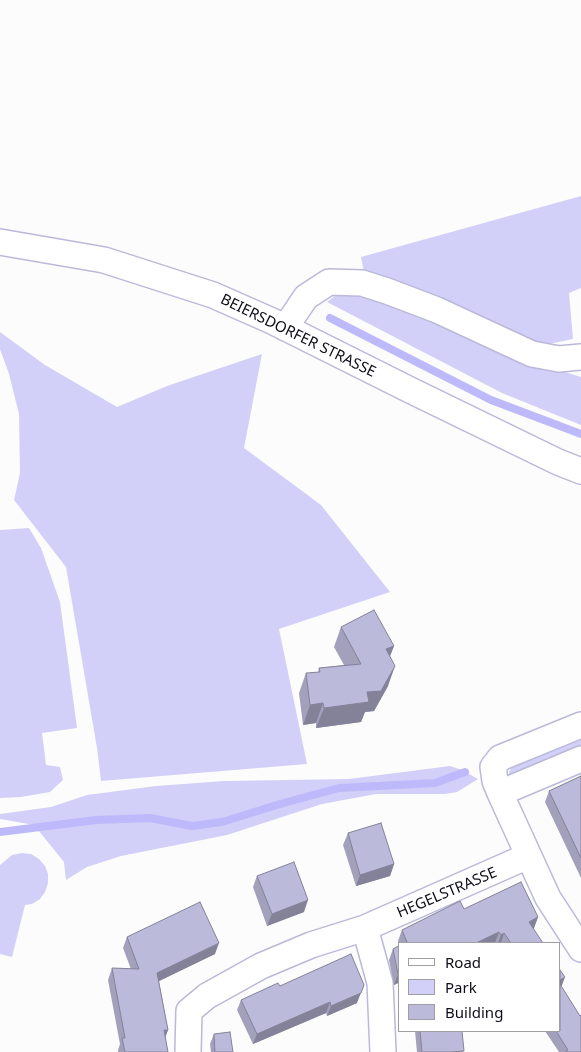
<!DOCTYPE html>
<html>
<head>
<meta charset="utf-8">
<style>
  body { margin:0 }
  #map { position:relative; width:581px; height:1052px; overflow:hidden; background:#fcfcfc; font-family:"Noto Sans",sans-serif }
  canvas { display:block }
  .legend { position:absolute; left:398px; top:942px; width:162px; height:90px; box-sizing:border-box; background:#fff; border:1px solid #9f9ea3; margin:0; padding:6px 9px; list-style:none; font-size:15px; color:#0e0d18 }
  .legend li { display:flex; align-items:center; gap:10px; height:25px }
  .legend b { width:25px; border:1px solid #9f9ea3 }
</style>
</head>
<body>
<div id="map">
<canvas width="581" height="1052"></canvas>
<ul class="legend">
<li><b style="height:6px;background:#fff"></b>Road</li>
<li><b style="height:14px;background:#d2d0f8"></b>Park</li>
<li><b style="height:14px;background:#bcbada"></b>Building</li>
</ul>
</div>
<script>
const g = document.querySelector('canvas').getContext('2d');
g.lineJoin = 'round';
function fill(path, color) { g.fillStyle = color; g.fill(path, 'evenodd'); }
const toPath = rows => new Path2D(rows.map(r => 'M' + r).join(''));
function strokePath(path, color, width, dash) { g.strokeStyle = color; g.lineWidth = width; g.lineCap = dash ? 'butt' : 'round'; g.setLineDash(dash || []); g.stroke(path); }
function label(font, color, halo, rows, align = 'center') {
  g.font = font + ' "Noto Sans",sans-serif'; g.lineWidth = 5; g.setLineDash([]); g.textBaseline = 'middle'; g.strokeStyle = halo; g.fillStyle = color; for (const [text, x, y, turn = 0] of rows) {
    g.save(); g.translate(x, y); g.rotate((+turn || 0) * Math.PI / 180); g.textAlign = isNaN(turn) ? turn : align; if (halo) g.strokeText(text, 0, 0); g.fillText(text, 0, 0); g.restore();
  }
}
fill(toPath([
  [581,196,581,288,569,293,573,339,535,347,365,278,361,257],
  [342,290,365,290,523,359,581,377,581,425,502,393,327,302],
  [0,332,45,365,117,407,167,386,262,354,244,448,321,505,390,592,279,629,307,764,101,781,97,748,66,567,14,500,20,473,19,414,9,374,0,349],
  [29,528,41,548,60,602,77,728,42,733,46,765,60,767,63,780,50,792,21,797,0,798,0,530],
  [581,738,581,751,509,781,509,772,513,765],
  [450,766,462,770,478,779,457,792,445,794,376,794,322,804,227,835,121,856,87,867,66,880,64,862,34,825,0,819,0,814,51,807,87,795,156,786,224,781,349,779],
  [22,853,31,854,39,859,45,866,48,874,48,883,45,892,40,899,32,904,25,905,12,957,0,954,0,865,12,855]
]), '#d2d0f8');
strokePath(toPath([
  [330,318,491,400,581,434],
  [0,832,96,820,150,818,192,826,222,822,280,804,339,788,435,783,465,772]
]), '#beb9fa', 8);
const minor = toPath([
  [0,242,104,260,213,295,272,321,410,390,558,462,581,471],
  [285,328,306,297,329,282,362,283,387,291,437,310,532,354,559,359,581,357],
  [581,725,500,758,493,767,495,781,500,793,548,898,581,949],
  [500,793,581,759],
  [365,928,380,983,383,1052],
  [188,1052,189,1011,207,996,261,966,311,945,365,928,528,856]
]);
strokePath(minor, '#bbb9d9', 28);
strokePath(minor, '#fff', 25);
fill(toPath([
  [341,627,394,646,390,656,388,686,374,711,365,712,361,722,316,728,316,723,303,725,299,693,306,673,318,673,319,668,344,665,334,647],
  [581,776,581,878,545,802,549,791],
  [348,833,394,864,390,876,356,886,343,845],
  [257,876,304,912,267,926,253,887],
  [464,909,538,917,534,928,533,929,543,943,400,943,400,982,394,985,389,960,393,949,400,945,398,941,402,930],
  [127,937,215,954,159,981,168,1030,165,1037,168,1052,118,1052,118,1050,120,1044,108,980,112,968,131,969,123,948],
  [280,986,357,1003,327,1016,326,1013,253,1044,237,1010,241,1000],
  [561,986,581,1052,559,1052,545,1031,560,1031],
  [415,1031,462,1031,463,1052,417,1052],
  [214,1034,233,1052,211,1052,210,1044]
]), '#a2a0bb');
fill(toPath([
  [394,646,386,666,386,649],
  [395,666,388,686,374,711,365,712,361,722,316,728,324,708,367,692],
  [323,703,316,723,303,725,310,705],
  [394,864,390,876,356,886,360,875],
  [308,900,304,912,267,926,272,914],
  [538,917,534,928,525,933,529,922],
  [499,932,495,943,476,943],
  [504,933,501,943,498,943,501,935],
  [219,943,215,954,153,984,157,973],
  [400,973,400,982,394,985,398,974],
  [565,977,561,988,560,988,560,980],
  [364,985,357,1003,327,1016,331,1006],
  [330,1002,326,1013,253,1044,257,1034],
  [164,1030,168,1030,164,1041]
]), '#848299');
const building = toPath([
  [374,610,394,646,386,649,395,666,381,691,367,692,369,702,324,708,323,703,310,705,306,673,320,672,319,668,361,664,341,627,374,610],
  [581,776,581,858,549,791,581,776],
  [381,823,394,864,360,875,348,833,381,823],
  [294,862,308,900,272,914,257,876,294,862],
  [521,882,538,917,529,922,543,943,511,943,504,933,501,935,499,932,476,943,404,943,407,942,402,930,460,901,464,909,521,882],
  [200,902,219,943,157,973,168,1030,164,1030,168,1052,125,1052,122,1038,125,1038,112,968,139,969,127,937,200,902],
  [400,945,400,973,398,974,393,949,400,945],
  [351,954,364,985,361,993,331,1006,330,1002,257,1034,241,1000,278,983,280,986,351,954],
  [560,970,565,977,560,980,560,970],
  [560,984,580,1016,581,1015,581,1052,566,1052,566,1051,568,1050,556,1031,560,1031,560,984],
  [420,1031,462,1031,464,1051,450,1052,422,1052,420,1031],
  [230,1032,233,1052,215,1052,214,1034,230,1032]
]);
fill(building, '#bcbada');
strokePath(building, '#848299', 1);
label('15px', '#0e0d18', '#fff', [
  ["BEIERSDORFER STRASSE",298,336,26],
  ["HEGELSTRASSE",447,893,-23]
]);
</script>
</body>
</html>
